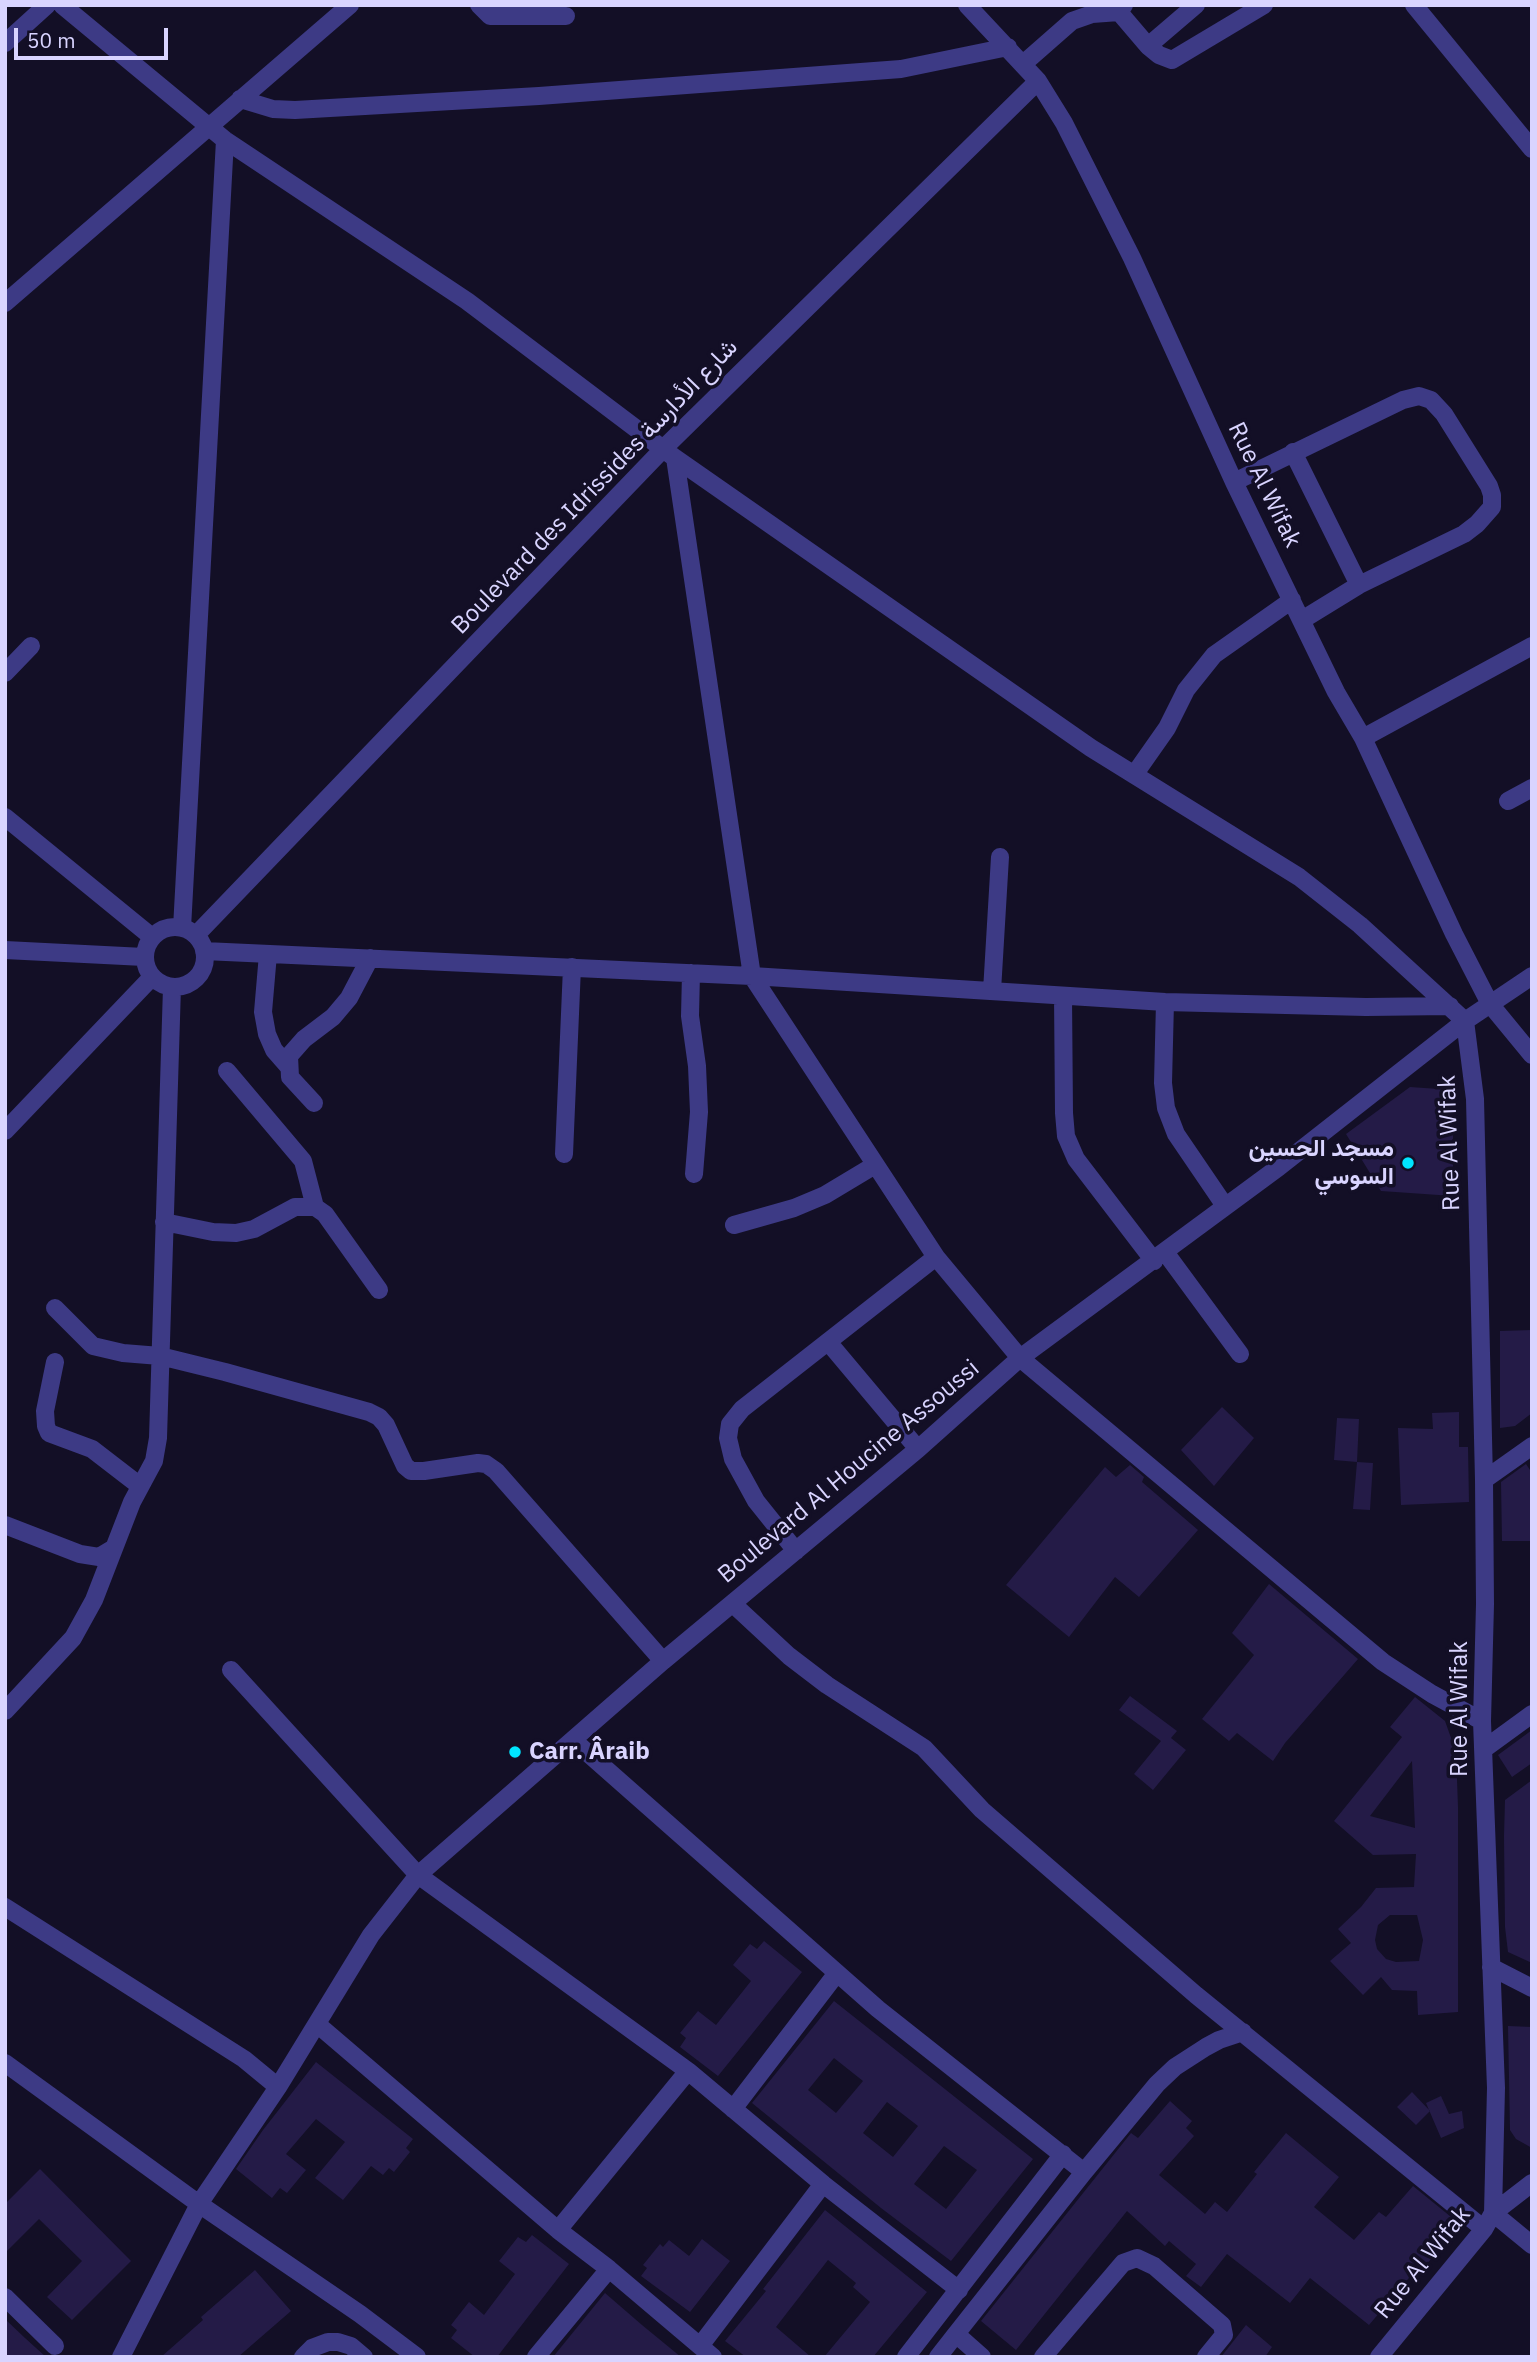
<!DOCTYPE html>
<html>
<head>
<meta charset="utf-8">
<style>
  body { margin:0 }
  #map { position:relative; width:1537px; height:2362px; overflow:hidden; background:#130f26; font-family:"IBM Plex Sans",sans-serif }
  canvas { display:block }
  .frame { position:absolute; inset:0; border:7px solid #d9d4ff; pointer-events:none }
  .scale { position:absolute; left:14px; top:28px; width:154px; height:32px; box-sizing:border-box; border:4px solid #d9d4ff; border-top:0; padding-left:9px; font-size:21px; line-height:24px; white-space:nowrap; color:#d9d4ff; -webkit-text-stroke:5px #130f26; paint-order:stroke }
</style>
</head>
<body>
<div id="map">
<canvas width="1537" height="2362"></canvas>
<div class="frame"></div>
<div class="scale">50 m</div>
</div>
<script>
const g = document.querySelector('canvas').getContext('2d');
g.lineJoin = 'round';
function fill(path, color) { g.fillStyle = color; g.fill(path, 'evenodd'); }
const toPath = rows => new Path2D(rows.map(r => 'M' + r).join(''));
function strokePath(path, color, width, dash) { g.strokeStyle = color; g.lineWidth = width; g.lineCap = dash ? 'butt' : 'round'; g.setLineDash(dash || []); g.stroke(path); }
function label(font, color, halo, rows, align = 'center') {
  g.font = font + ' "IBM Plex Sans",Vazirmatn,sans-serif'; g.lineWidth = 7; g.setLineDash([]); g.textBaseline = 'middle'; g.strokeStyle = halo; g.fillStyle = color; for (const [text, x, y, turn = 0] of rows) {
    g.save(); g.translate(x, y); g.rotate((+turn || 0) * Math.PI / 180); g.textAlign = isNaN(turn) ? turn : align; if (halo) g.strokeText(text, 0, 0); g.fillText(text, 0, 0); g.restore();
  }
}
fill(toPath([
  [1410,1087,1453,1090,1453,1196,1381,1191,1346,1134],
  [1532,1330,1532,1413,1515,1426,1500,1428,1500,1331],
  [1222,1407,1254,1438,1214,1486,1181,1450],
  [1459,1412,1459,1447,1468,1447,1469,1502,1401,1505,1398,1428,1433,1429,1432,1413],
  [1337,1418,1359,1419,1357,1462,1334,1460],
  [1357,1462,1373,1463,1370,1510,1353,1509],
  [1526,1464,1532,1473,1532,1541,1502,1541,1501,1482],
  [1130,1465,1144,1477,1142,1482,1198,1530,1139,1597,1115,1577,1069,1637,1006,1585,1105,1467,1116,1477],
  [1269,1584,1358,1659,1285,1743,1273,1761,1237,1733,1229,1741,1202,1719,1254,1655,1232,1633],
  [1130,1696,1177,1731,1171,1738,1186,1750,1153,1790,1134,1774,1161,1741,1119,1710],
  [1415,1697,1445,1721,1456,1752,1458,1807,1458,2012,1418,2015,1417,1991,1392,1990,1381,1977,1363,1995,1330,1961,1351,1943,1338,1929,1361,1907,1376,1888,1414,1887,1416,1854,1373,1855,1334,1821,1402,1737,1390,1727],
  [1412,1761,1415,1828,1370,1816],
  [1390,1915,1417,1915,1423,1940,1419,1961,1396,1962,1386,1959,1377,1949,1375,1940,1378,1925],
  [1532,1730,1532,1763,1512,1777,1498,1755],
  [1532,1780,1532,1963,1508,1952,1505,1927,1504,1836,1505,1800],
  [764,1941,802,1972,718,2076,680,2047,686,2038,680,2033,698,2011,716,2025,751,1981,733,1965,750,1944,757,1949],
  [834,2001,1033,2159,951,2261,881,2208,752,2103],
  [834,2058,863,2081,836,2113,808,2090],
  [887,2102,918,2126,893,2157,863,2133],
  [944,2146,977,2170,946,2209,914,2184],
  [1508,2026,1532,2027,1532,2148,1516,2139,1510,2130],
  [316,2062,413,2139,406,2148,410,2152,394,2172,389,2168,383,2175,371,2166,343,2200,315,2178,345,2142,316,2119,286,2154,306,2170,287,2193,280,2188,272,2198,236,2169,263,2130],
  [1412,2092,1430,2111,1416,2125,1397,2107],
  [1441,2096,1449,2114,1462,2111,1464,2128,1441,2138,1426,2103],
  [1170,2101,1192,2121,1186,2128,1194,2136,1159,2175,1205,2214,1215,2202,1227,2212,1257,2174,1254,2172,1286,2133,1339,2177,1314,2207,1354,2240,1379,2212,1386,2217,1413,2186,1461,2225,1417,2275,1414,2272,1369,2325,1310,2278,1290,2303,1227,2254,1201,2287,1186,2276,1196,2264,1169,2241,1165,2246,1127,2211,1016,2350,981,2321,1131,2133,1138,2138],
  [40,2169,131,2261,72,2320,47,2297,82,2261,39,2219,5,2253,5,2204],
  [825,2210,927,2292,873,2357,824,2357,870,2302,853,2287,856,2283,828,2260,776,2327,811,2357,746,2357,725,2341,766,2291,763,2289],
  [532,2235,569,2264,497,2357,475,2357,451,2338,457,2330,451,2325,469,2302,484,2315,515,2274,499,2261,518,2237,526,2242],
  [702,2239,730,2261,690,2312,641,2276,647,2268,643,2265,660,2244,663,2247,669,2240,689,2256],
  [255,2270,291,2311,238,2357,161,2357,203,2320,201,2317],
  [605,2293,642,2325,681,2357,553,2357],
  [5,2319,25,2338,46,2357,5,2357],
  [1246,2325,1272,2347,1265,2357,1221,2357]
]), '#241b47');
strokePath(toPath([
  [62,5,225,140,467,301,675,458,1091,748,1299,877,1360,925,1465,1021,1475,1099,1484,1480,1485,1604,1482,1721,1496,2088,1493,2213,1484,2229,1379,2357],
  [479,5,490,16,566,16],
  [967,5,1038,81,1064,123,1132,258,1234,482,1336,692,1363,738,1454,934,1490,1004,1532,1055],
  [1414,5,1532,149],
  [1119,12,1148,46,1159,55,1172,60,1264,5],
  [5,43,47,5],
  [1148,46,1196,5],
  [1023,64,1072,21,1092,14,1119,12,1124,5],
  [240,99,273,109,295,110,539,96,901,69,1008,47],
  [5,303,350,5],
  [1293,452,1359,585],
  [675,458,752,976,936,1257,1020,1358,1383,1662,1432,1694,1482,1721],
  [1234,482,1403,400,1419,396,1431,400,1444,414,1489,486,1492,495,1492,507,1477,524,1464,534,1359,585,1302,620],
  [5,673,31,646],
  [1363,738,1532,646],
  [1134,775,1167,728,1186,690,1214,655,1292,600],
  [1508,801,1532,788],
  [5,817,152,937],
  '145 957a30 30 0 1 1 60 0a30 30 0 1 1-60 0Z',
  [182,928,225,140],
  [196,935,664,448,1038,81],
  [5,950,144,957],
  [204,951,752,976,1165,1002,1366,1007,1450,1006],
  [268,954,263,1012,267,1034,274,1050,288,1066],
  [691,973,690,1016,697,1066,699,1112,694,1174],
  [992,991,1000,857],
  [1063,996,1064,1113,1066,1136,1076,1159,1154,1261],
  [1165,1002,1163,1083,1166,1108,1176,1134,1225,1206],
  [227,1071,303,1161,315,1207],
  [314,1103,290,1077,289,1056,304,1039,333,1017,349,998,370,958],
  [5,1131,152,977],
  [564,1154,572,967],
  [164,1222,213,1232,236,1233,254,1229,295,1207,315,1207,325,1214,379,1290],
  [734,1225,794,1208,825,1195,875,1165],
  [1165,1252,1240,1354],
  [55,1308,93,1346,123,1353,160,1356,225,1372,369,1412,379,1417,386,1425,405,1466,411,1471,424,1471,478,1463,486,1464,496,1471,663,1661],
  [829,1343,918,1449],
  [55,1362,45,1411,46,1426,49,1433,92,1449,140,1486],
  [1484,1480,1532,1446],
  [5,1525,80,1554,99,1557,114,1548],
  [796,1551,756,1501,733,1459,728,1438,730,1424,742,1409,936,1257],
  [733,1604,789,1656,827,1685,924,1748,982,1810,1196,1995,1484,2229],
  [231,1670,418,1875,688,2071,823,2184],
  [5,1711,73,1638,94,1600,132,1502,154,1461,158,1438,172,987],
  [573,1740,878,2009,1084,2172],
  [1484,1749,1532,1714],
  [5,1907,244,2059,278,2087],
  [1491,1967,1532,1988],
  [317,2024,558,2230,609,2269,713,2357],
  [5,2063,199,2204,360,2314,417,2357],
  [733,2109,837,1973],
  [1532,2183,1493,2213,1532,2245],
  [558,2230,688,2071],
  [5,2297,55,2346],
  [956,2334,1084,2172,1157,2084,1175,2067,1206,2047,1219,2040,1243,2032],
  [700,2346,823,2184,959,2290],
  [121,2357,199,2204,278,2087,371,1935,418,1875,663,1661,918,1449,1020,1358,1279,1167,1465,1021,1532,976],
  [303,2357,312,2348,328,2342,338,2342,351,2346,364,2357],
  [536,2357,609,2269],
  [906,2357,1063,2154],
  [938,2357,956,2334,982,2357],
  [1043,2357,1123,2263,1137,2258,1154,2266,1222,2325,1224,2335,1206,2357]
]), '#3d3a85', 18);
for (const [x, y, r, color] of [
  [1408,1163,7,"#00e5ff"],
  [515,1752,7,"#00e5ff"]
]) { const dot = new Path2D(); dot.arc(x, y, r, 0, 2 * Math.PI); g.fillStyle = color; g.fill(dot); strokePath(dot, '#130f26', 2.5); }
label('24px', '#d9d4ff', '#130f26', [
  ["Rue Al Wifak",1264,485,64],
  ["Boulevard des Idrissides شارع الأدارسة",595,487,-46],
  ["Rue Al Wifak",1450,1143,-92],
  ["Boulevard Al Houcine Assoussi",849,1472,-40],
  ["Rue Al Wifak",1460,1709,-90],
  ["Rue Al Wifak",1423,2263,-51]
]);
label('bold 24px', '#d9d4ff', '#130f26', [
  ["مسجد الحسين",1394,1149],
  ["السوسي",1394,1177],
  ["Carr. Âraib",529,1752,"left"]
], 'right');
</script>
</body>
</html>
